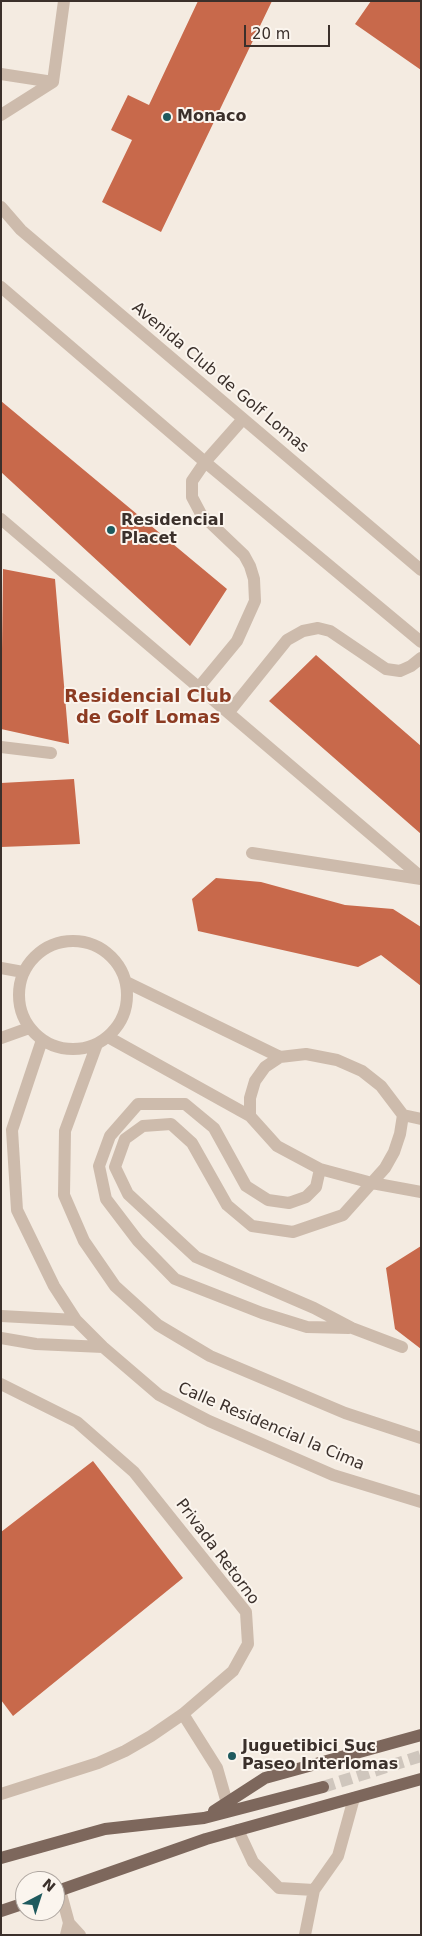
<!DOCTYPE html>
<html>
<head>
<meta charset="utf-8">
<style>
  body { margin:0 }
  #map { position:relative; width:422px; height:1936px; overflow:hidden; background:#f4ebe1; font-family:"DejaVu Sans",sans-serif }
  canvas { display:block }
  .frame { position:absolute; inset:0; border:2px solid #3b302b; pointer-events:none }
  .north { position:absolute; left:15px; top:1871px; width:50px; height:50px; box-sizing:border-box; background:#fbf5ee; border:1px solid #aea6a0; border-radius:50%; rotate:40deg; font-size:14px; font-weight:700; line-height:20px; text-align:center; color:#3b302b }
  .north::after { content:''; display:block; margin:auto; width:18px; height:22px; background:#1f5a5e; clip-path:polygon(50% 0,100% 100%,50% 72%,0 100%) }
  .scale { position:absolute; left:244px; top:25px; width:86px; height:22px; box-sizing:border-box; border:2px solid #3b302b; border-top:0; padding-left:6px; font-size:15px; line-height:18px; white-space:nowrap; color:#3b302b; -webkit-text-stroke:4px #fbf5ee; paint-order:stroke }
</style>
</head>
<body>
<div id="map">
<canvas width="422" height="1936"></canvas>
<div class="frame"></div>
<div class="north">N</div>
<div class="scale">20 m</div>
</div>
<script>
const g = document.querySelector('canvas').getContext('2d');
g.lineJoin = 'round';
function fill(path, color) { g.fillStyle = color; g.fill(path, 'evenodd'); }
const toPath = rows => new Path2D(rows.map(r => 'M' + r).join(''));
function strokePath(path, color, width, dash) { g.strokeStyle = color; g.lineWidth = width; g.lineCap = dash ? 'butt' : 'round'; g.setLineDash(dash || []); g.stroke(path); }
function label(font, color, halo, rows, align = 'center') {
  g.font = font + ' "DejaVu Sans",sans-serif'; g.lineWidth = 4; g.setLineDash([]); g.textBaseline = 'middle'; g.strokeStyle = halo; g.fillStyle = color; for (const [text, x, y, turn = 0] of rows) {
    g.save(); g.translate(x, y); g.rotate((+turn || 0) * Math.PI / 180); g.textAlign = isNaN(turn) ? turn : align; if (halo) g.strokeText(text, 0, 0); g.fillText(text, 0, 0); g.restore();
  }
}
fill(toPath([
  [198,1,272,1,161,232,102,202,132,140,111,130,128,95,149,105],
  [371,1,421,1,421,70,355,24],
  [1,401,227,589,190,646,1,472],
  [3,569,55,579,69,744,1,729],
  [316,655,421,746,421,834,269,701],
  [74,779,80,844,1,847,1,783],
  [216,878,261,882,345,905,393,909,421,927,421,986,381,955,358,967,198,931,192,899],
  [421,1246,421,1349,395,1329,386,1268],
  [93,1461,183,1578,13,1716,1,1700,1,1532]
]), '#c8694b');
strokePath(toPath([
  [323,1787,421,1756]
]), '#cfc6bd', 12, [12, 6]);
strokePath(toPath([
  [1,74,53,82],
  [1,115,53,82,64,1],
  [1,207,21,230,421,570],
  [1,287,205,462,421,642],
  [1,519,421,877],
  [199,687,237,641,255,601,254,579,250,566,244,555,201,514,192,497,192,481,205,462,243,419],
  [229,712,287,640,303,631,318,628,330,631,386,669,400,671,411,666,421,658],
  [1,747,51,753],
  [252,853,421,879],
  '19 995a54 54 0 1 1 108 0a54 54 0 1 1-108 0Z',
  [1,968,23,972],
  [126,982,280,1057,306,1054,337,1060,362,1071,381,1086,403,1115,421,1119],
  [108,1037,250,1116,277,1146,320,1169,372,1183,421,1192],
  [1,1038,29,1028],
  [42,1040,12,1130,17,1210,54,1286,76,1320,103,1347,159,1395,209,1421,333,1475,421,1502],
  [97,1044,65,1131,64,1195,84,1241,115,1286,158,1325,210,1356,345,1413,421,1438],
  [250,1116,250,1098,255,1081,265,1067,280,1057],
  [320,1169,316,1187,306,1197,289,1203,268,1200,246,1186,214,1128,185,1104,138,1104,110,1136,99,1166,106,1199,138,1241,175,1279,262,1313,307,1327,349,1328],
  [1,1316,76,1320],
  [1,1338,36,1344,103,1347],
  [402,1347,352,1328,314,1308,196,1257,128,1194,115,1167,125,1139,143,1126,171,1124,192,1143,227,1205,252,1226,293,1232,343,1215,385,1168,394,1152,400,1134,403,1115],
  [1,1384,77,1422,134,1472,246,1612,248,1644,233,1671,183,1714,151,1736,125,1751,98,1763,1,1794],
  [183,1714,217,1768,227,1803],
  [238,1830,253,1862,279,1888,314,1890,338,1856,354,1798],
  [60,1890,69,1923,66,1935],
  [69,1923,80,1935],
  [305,1935,314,1890]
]), '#cdbbac', 12);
strokePath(toPath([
  [214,1811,265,1778,421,1735],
  [1,1858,105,1829,204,1818,323,1787],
  [55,1892,206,1839,421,1779],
  [1,1911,25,1903]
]), '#7d675c', 12);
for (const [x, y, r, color] of [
  [167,117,5,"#1f5a5e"],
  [111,530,5,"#1f5a5e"],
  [232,1756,5,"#1f5a5e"]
]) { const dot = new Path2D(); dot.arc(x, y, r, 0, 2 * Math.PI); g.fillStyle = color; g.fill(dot); strokePath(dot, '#fbf5ee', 2); }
label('bold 16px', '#3b302b', '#fbf5ee', [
  ["Monaco",177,117],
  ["Residencial",121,521],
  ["Placet",121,539],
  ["Juguetibici Suc",242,1747],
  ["Paseo Interlomas",242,1765]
], 'left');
label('16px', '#3b302b', '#fbf5ee', [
  ["Avenida Club de Golf Lomas",220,378,40],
  ["Calle Residencial la Cima",271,1427,23],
  ["Privada Retorno",217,1552,53]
]);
label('bold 18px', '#8c3b22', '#fbf5ee', [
  ["Residencial Club",148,697],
  ["de Golf Lomas",148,718]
]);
</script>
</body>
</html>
